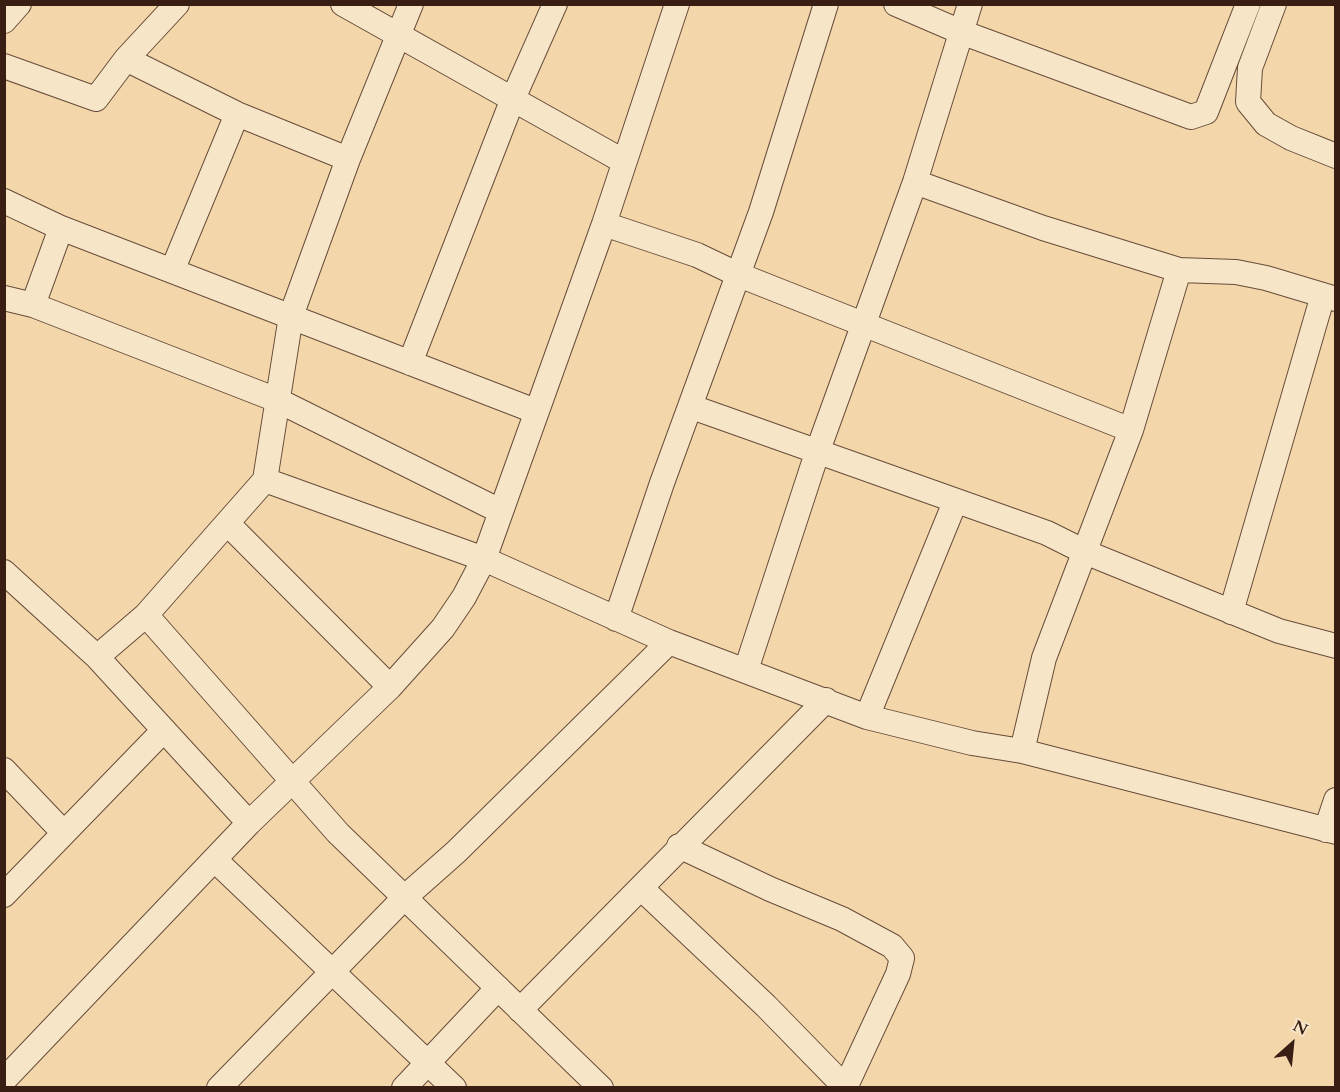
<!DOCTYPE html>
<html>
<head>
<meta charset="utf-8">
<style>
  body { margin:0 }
  #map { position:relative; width:1340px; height:1092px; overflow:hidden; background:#f3d7ab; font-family:Cardo,serif }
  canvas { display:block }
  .frame { position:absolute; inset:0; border:6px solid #381e13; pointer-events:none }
  .north { position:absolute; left:1262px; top:1014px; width:60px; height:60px; -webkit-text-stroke:4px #f7e5c8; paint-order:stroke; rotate:27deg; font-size:16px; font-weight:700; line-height:24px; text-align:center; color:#381e13 }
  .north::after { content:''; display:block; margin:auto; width:21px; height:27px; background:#381e13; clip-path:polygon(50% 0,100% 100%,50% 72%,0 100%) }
</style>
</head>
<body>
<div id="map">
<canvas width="1340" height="1092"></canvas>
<div class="frame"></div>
<div class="north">N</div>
</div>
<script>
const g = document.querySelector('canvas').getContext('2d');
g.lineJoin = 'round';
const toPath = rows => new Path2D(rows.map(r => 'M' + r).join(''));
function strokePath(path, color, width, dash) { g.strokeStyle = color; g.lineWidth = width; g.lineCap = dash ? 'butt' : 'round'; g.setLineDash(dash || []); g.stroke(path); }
const minor = toPath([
  [343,4,623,161],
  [896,4,961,32,1191,117,1206,112,1248,4],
  [1274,4,1250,68,1248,102,1266,124,1291,138,1336,156],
  [4,21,19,4],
  [126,59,237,114,348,159],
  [4,66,96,99,126,59,177,4],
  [915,182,1043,228,1179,270,1236,272,1266,278,1336,299],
  [4,201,61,228,535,411],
  [604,224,697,255,739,275,1131,430,1179,270],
  [172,271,237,114],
  [4,298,33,305,277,400,500,511],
  [33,305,61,228],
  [410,363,512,101,555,4],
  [692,407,1047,533,1085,552,1279,631,1336,646],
  [265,480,291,316,348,159,411,4],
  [228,524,390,687],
  [4,572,97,657,249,823],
  [1231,612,1323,295],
  [146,615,338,833,601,1088],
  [616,619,662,483,761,212,826,4],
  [97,657,146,615,265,480,484,559,669,642,867,717,972,743,1022,751,1336,832],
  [746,670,817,453,915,182,970,4],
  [867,717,955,502],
  [1022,751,1044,658,1131,430],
  [4,770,63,832],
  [1326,830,1336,800],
  [679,846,770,889,842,919,892,946,902,958,898,974,845,1088],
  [215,860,454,1088],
  [641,888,766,1006,845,1087],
  [4,895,163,731],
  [520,1010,826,700],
  [4,1080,249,823,390,687,443,628,464,597,484,559,604,224,677,4],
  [219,1088,404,898,456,852,669,642],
  [404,1088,498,988]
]);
strokePath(minor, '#674c39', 26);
strokePath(minor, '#f7e5c8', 24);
</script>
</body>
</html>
